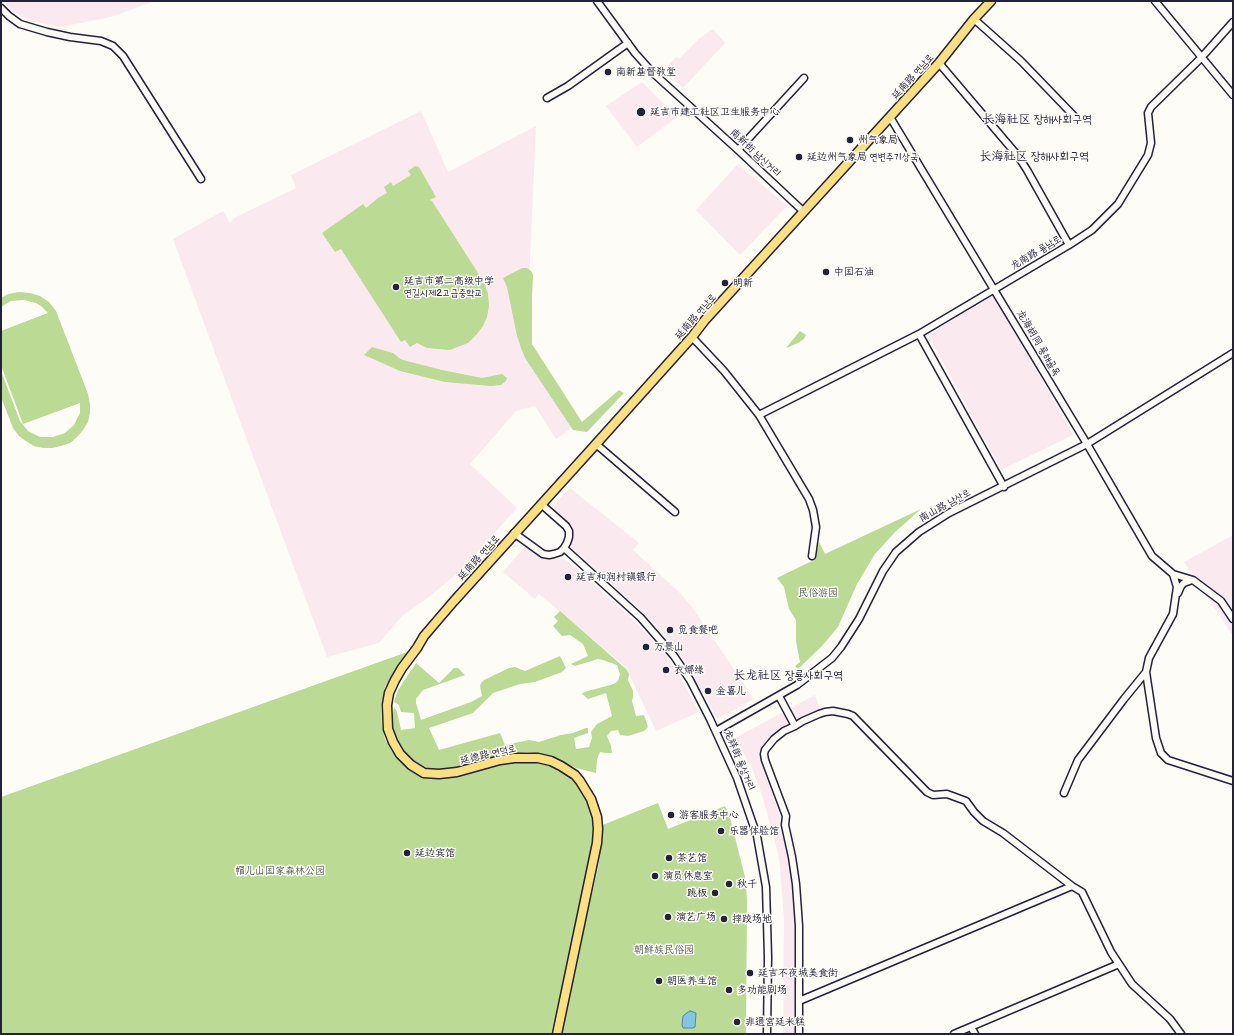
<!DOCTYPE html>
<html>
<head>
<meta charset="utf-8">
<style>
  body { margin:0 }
  #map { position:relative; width:1234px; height:1035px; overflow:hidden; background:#fdfcf7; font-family:"Balsamiq Sans",sans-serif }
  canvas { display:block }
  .frame { position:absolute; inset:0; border:2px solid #22223b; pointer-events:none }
</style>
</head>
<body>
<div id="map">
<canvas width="1234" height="1035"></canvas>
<div class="frame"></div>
</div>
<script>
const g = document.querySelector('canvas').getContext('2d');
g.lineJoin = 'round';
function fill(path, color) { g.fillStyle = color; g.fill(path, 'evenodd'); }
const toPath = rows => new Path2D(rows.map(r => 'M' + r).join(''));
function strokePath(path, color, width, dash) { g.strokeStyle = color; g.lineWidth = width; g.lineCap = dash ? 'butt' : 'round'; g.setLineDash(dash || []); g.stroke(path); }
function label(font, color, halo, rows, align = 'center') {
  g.font = font + ' "Balsamiq Sans","LXGW WenKai TC","Poor Story",sans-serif'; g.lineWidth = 3; g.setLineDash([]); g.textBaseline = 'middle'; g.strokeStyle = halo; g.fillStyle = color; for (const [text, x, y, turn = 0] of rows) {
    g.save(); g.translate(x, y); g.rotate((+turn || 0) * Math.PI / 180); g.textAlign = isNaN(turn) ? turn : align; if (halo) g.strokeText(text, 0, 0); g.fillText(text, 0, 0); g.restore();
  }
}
fill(toPath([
  [3,1,155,1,111,17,60,27,31,21,12,11],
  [713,29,725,43,683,88,664,69,676,57,679,59,701,37],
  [642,82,677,117,637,147,606,106],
  [421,111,448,172,536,126,526,350,573,427,556,439,535,406,516,411,470,464,517,508,460,571,429,597,402,616,379,643,327,657,173,239,223,211,230,223,234,218,296,188,291,175],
  [738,164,787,206,740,255,696,210],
  [994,295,1073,435,1001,470,928,335],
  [570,488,639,543,633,550,678,591,692,607,754,699,717,719,690,669,675,648,657,627,643,612,572,548,571,544,572,536,571,529,567,523,555,511,554,508,555,504],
  [1233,535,1233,636,1184,562],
  [526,545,542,557,564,559,571,563,632,619,657,644,663,651,680,676,699,712,656,731,629,674,622,664,539,594,535,599,503,572],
  [815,695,820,710,768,739,762,746,760,753,761,760,783,825,788,844,797,908,799,1034,783,1034,784,919,780,867,778,853,762,795,752,768,735,738]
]), '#faeaf0');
fill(toPath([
  [415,166,419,167,436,197,430,200,432,201,485,284,488,294,489,306,487,317,483,326,477,334,468,343,450,350,427,348,417,343,410,347,405,340,401,342,341,249,335,252,322,233,363,204,366,208,378,198,387,193,384,187,391,182,393,186,411,175,408,171],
  [522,268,527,268,531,271,533,275,532,297,532,344,582,422,619,390,624,393,587,432,573,430,525,358,521,348,517,336,507,287,503,278],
  [19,292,30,293,40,296,49,302,56,311,88,394,90,404,90,413,88,422,83,430,77,437,70,443,61,446,52,448,43,448,34,446,26,441,19,436,13,428,1,397,1,371,20,421,28,431,40,437,53,437,65,433,74,425,80,413,80,403,23,424,1,365,1,331,48,313,41,306,36,303,24,300,11,301,1,307,1,298,8,294],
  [800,331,806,335,804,339,798,343,786,348],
  [372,347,393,353,399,358,403,360,442,370,482,378,502,374,507,378,506,381,501,385,491,386,445,382,400,371,364,355],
  [921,509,895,532,875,554,857,584,838,627,822,646,798,669,795,666,800,662,796,641,796,620,789,609,784,587,777,578,814,560,819,542,825,554],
  [560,611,626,669,629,674,628,680,633,691,633,697,632,701,636,716,644,715,648,727,644,731,628,736,620,735,618,730,611,731,607,736,611,746,612,753,606,753,600,752,597,759,596,773,576,768,554,758,541,754,527,752,505,755,471,763,458,768,439,770,427,768,418,764,408,757,401,751,392,733,390,716,393,713,394,707,397,712,401,730,415,728,414,713,401,712,399,705,394,702,398,690,416,663,439,683,454,668,458,668,465,675,423,690,416,699,416,703,421,720,471,702,482,696,480,686,481,683,484,680,509,668,515,667,525,671,560,656,566,668,562,672,535,682,520,684,493,693,473,713,429,728,439,750,500,733,505,745,529,740,539,742,561,735,573,733,586,728,588,728,588,733,574,738,576,749,589,747,592,738,591,732,597,724,612,716,606,693,588,699,582,694,584,692,614,684,618,681,620,674,617,665,603,660,598,659,575,666,571,664,588,656,583,644,570,635,562,636,553,626,558,621,554,617],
  [410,651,385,687,381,707,382,725,385,739,391,750,400,759,419,772,432,776,451,777,501,764,518,761,541,762,560,767,577,781,586,793,592,811,594,844,551,1034,1,1034,1,797],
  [658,803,668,829,725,806,729,814,745,877,747,899,746,1034,560,1034,599,863,601,842,600,826]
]), '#bbda93');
const water = toPath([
  [690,1011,696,1013,695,1027,693,1028,683,1028,682,1025,683,1016,688,1012,690,1011]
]);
fill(water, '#82c6e3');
strokePath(water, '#5c84a0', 1);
const minor = toPath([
  [597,1,635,53,652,72,738,150,804,212],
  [1155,1,1233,95],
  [1,8,9,16,20,24,47,32,70,37,101,41,113,46,123,56,201,179],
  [974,19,1021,61,1076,118],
  [939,63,1018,156,1027,170,1069,245],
  [547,98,568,86,628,43],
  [890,117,1087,444,1152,556,1173,574,1193,580,1221,601,1233,619],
  [738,150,804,78],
  [919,334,1004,487],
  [692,337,724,371,759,415,809,499,813,510,816,527,812,556],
  [759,415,919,334,1069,245,1092,230,1118,204,1148,155,1151,143,1148,113,1151,107,1201,58,1233,22],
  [596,444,675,512],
  [514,533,543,554,549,555,554,554,560,552,564,548,567,543,569,537,569,531,566,526,541,504],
  [564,548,641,618,674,656,690,680,710,719,737,778,757,836,766,887,768,957,767,1034],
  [1173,574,1177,587,1173,614,1149,658,1146,672,1156,738,1161,753,1168,760,1233,781],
  [1178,593,1181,586,1184,583,1192,580],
  [779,696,795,726],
  [716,731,797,685,832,658,841,647,859,619,883,571,896,552,919,532,949,513,1087,444,1233,353],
  [1064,793,1078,760,1124,699,1146,672],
  [799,1001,1072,886],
  [971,1027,975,1034],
  [799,1034,799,926,796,884,792,857,785,825,786,816,765,760,764,754,765,750,774,739,784,731,795,726,803,721,819,714,825,712,833,711,848,714,853,716,927,792,933,795,947,794,966,801,974,812,983,821,1003,833,1072,886,1082,892,1111,952,1132,984,1170,1019,1181,1034],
  [954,1034,1119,964]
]);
const major = toPath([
  [557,1034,597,843,598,829,597,817,591,799,580,781,575,775,561,766,551,761,538,758,514,758,500,760,457,772,439,774,424,773,411,765,400,754,393,742,388,729,387,705,389,693,395,680,402,668,417,648,424,636,454,601,596,444,692,337,705,320,939,63,974,19,991,1]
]);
strokePath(minor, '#22223b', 9);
strokePath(major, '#22223b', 11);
strokePath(minor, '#fdfcf7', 6);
strokePath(major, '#fce080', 8);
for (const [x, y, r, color] of [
  [608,72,4,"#22223b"],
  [641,112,5,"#22223b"],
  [850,140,4,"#22223b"],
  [799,157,4,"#22223b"],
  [826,272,4,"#22223b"],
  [725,283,4,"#22223b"],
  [396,287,4,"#22223b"],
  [568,577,4,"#22223b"],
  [670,630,4,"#22223b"],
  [646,647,4,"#22223b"],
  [666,670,4,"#22223b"],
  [708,691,4,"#22223b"],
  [671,815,4,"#22223b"],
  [721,831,4,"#22223b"],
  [407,853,4,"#22223b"],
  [669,858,4,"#22223b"],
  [655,876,4,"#22223b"],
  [729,884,4,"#22223b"],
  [715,893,4,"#22223b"],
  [668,917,4,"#22223b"],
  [724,919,4,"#22223b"],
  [750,973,4,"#22223b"],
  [659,981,4,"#22223b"],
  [729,990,4,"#22223b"],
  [737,1022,4,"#22223b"]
]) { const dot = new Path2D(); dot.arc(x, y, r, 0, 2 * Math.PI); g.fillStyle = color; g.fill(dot); strokePath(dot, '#fdfcf7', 1.5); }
label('10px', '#22223b', '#fdfcf7', [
  ["南新基督教堂",616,72],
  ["延吉市建工社区卫生服务中心",650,112],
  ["州气象局",858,140],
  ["延边州气象局 연변주기상국",807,157],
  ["中国石油",834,272],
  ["延吉市第二高级中学",404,281],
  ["연길시제2고급중학교",404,293],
  ["明新",733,283],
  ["延吉和润村镇银行",576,577],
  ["觅食餐吧",678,630],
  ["万景山",654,647],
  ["衣娜缘",674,670],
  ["金喜儿",716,691],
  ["游客服务中心",679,815],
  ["乐器体验馆",729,831],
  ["延边宾馆",415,853],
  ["茶艺馆",677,858],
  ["演员休息室",663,876],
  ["秋千",737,884],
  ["跳板",707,893,"right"],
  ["演艺广场",676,917],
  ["摔跤场地",732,919],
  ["延吉不夜城美食街",758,973],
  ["朝医养生馆",667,981],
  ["多功能剧场",737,990],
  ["非遗宫廷米糕",745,1022]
], 'left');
label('10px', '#22223b', '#fdfcf7', [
  ["延南路 연남로",913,77,-48],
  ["南新街 남신거리",755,153,43],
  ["龙南路 룡남로",1036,253,-31],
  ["延南路 연남로",696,317,-49],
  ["龙海胡同 룡해골목",1038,343,59],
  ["南山路 남산로",945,506,-29],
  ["延南路 연남로",479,558,-48],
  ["延德路 연덕로",488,755,-13],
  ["龙祥街 룡상거리",739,760,67]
]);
label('10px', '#505955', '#fdfcf7', [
  ["民俗游园",818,593],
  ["帽儿山国家森林公园",280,871],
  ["朝鲜族民俗园",664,950]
]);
label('12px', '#22223b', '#fdfcf7', [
  ["长海社区 장해사회구역",1037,120],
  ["长海社区 장해사회구역",1034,157],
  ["长龙社区 장룡사회구역",788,676]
]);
</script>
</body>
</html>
